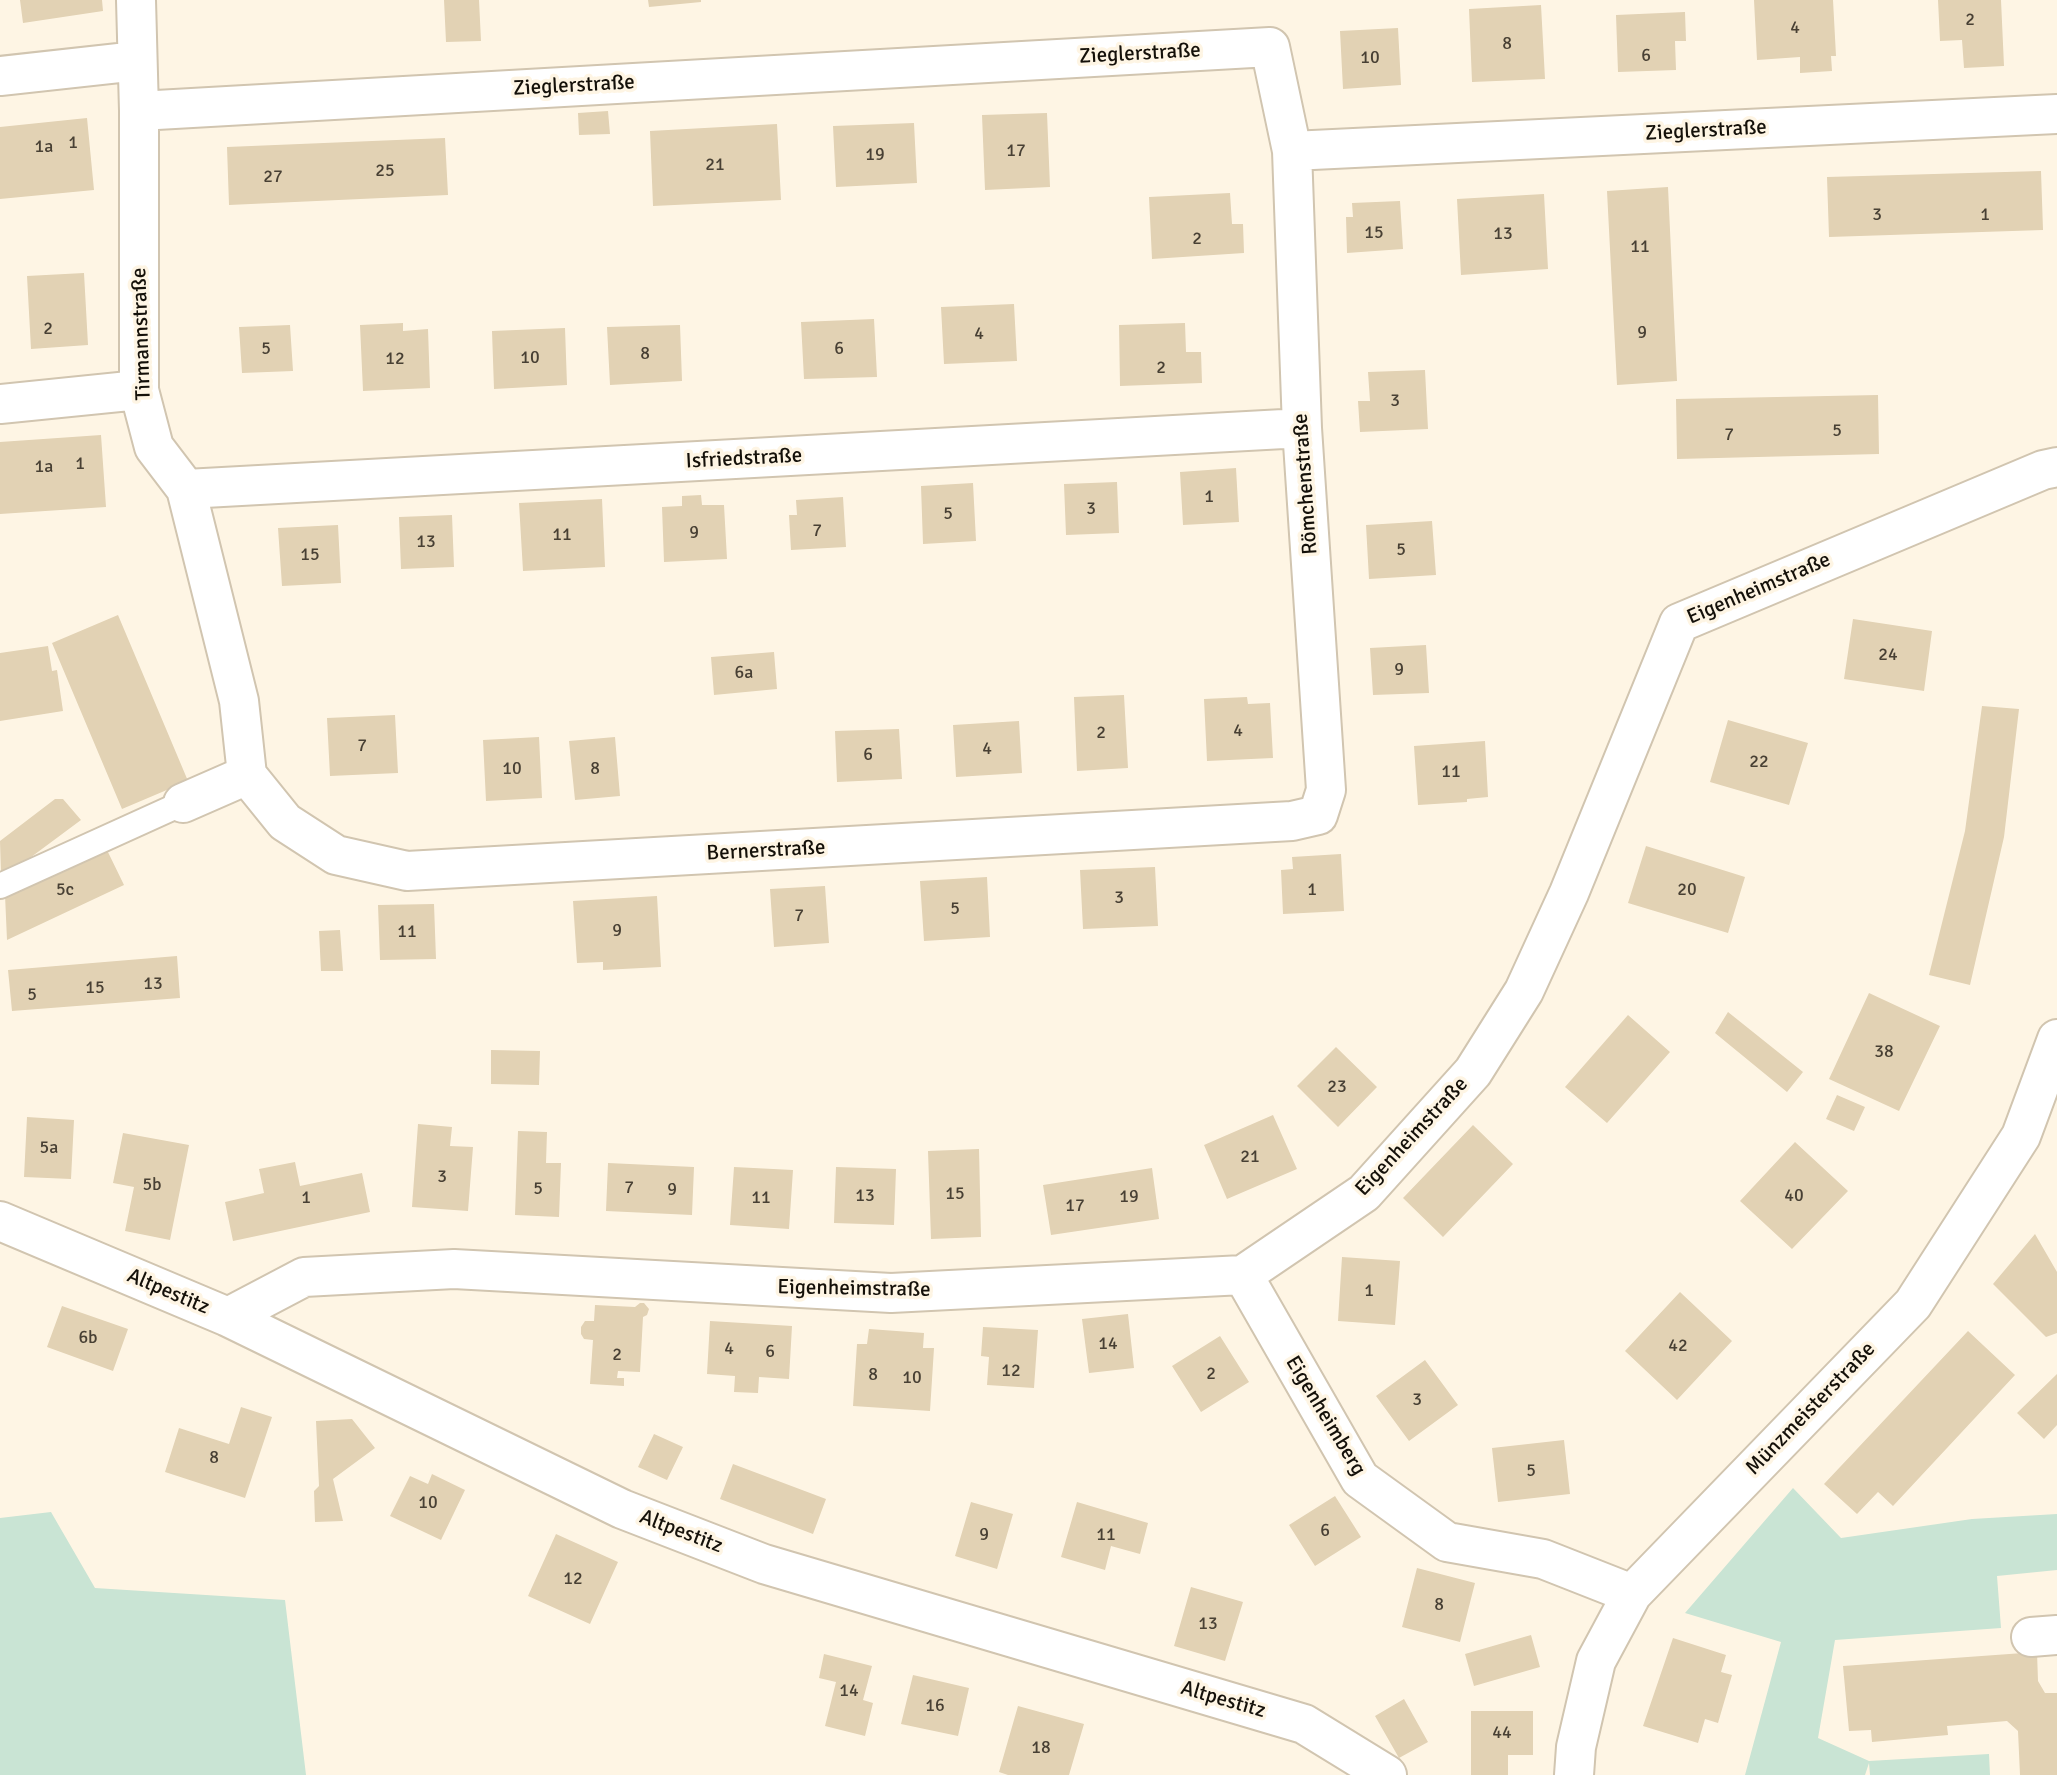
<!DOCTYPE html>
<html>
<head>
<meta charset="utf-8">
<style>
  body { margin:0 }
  canvas { display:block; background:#fef5e4 }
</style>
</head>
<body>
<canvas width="2057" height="1775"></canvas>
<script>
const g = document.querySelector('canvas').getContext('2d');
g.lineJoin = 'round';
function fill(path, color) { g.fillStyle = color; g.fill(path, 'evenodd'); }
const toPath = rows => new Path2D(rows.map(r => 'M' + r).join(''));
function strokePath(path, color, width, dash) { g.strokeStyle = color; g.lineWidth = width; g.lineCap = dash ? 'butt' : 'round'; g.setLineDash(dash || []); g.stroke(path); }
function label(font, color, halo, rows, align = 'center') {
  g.font = font + ' Signika,sans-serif'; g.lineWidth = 7; g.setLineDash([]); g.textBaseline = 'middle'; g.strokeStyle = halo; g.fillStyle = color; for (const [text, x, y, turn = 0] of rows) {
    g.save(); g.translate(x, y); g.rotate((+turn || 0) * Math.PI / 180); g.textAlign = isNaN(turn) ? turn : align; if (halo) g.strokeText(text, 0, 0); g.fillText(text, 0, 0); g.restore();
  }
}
fill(toPath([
  [1793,1488,1841,1538,1972,1519,2057,1514,2057,1570,1997,1576,2001,1628,1835,1640,1818,1738,1869,1761,1989,1754,1990,1775,1870,1775,1869,1763,1865,1775,1745,1775,1781,1642,1685,1613],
  [51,1512,95,1588,285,1600,306,1775,0,1775,0,1518]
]), '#c9e4d4');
fill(toPath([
  [20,0,102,0,103,11,23,23],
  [444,0,479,0,481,41,446,42],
  [648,0,701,0,701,2,649,7],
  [1754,0,1833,0,1836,56,1831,56,1832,71,1800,73,1800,57,1757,60],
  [1938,0,2001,0,2004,66,1964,68,1962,40,1940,41],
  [1541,5,1545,79,1472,82,1469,9],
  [1685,12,1686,41,1675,41,1676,70,1618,72,1616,15],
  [1398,28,1401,85,1343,89,1340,31],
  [608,111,610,134,579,135,578,113],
  [1047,113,1050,187,985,190,982,115],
  [87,118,94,190,0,199,0,127],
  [914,123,917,183,836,187,833,126],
  [777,124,781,200,653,206,650,131],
  [445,138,448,195,229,205,227,147],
  [2041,171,2043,230,1829,237,1827,177],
  [1668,187,1677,381,1617,385,1607,191],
  [1230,193,1232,224,1243,224,1244,253,1152,259,1149,197],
  [1544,194,1548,269,1461,275,1457,199],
  [1400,201,1403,249,1347,253,1346,217,1353,217,1352,203],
  [84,273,88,345,31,349,27,276],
  [1014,304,1017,361,944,364,941,307],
  [874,319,877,377,804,379,801,322],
  [403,323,403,331,428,329,430,388,363,391,360,325],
  [1185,323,1186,352,1201,352,1202,383,1120,386,1119,325],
  [290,325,293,371,242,373,239,327],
  [680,325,682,381,610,385,607,327],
  [565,328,567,385,494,389,492,331],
  [1425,370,1428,429,1360,432,1358,401,1370,401,1368,372],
  [1878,395,1879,454,1677,459,1676,399],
  [101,435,106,507,0,514,0,442],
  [1236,468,1239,522,1183,525,1180,472],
  [1117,482,1119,533,1066,535,1064,484],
  [973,483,976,541,923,544,921,486],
  [701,495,702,505,724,505,727,559,664,562,662,507,682,506,682,496],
  [843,497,846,547,791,550,789,515,797,515,796,500],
  [602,499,605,567,523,571,519,503],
  [452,515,454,567,401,569,399,517],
  [1432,521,1436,575,1369,579,1366,525],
  [338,525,341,583,282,586,278,528],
  [118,615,188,781,122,809,52,643],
  [1853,619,1932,631,1924,691,1844,679],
  [1426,645,1429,693,1373,695,1370,648],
  [48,646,52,671,57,670,63,711,0,721,0,653],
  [774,652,777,689,714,695,711,657],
  [1124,695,1128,768,1077,771,1074,697],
  [1247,697,1248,704,1270,703,1273,758,1207,761,1204,699],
  [1982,706,2019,709,2004,837,1970,985,1929,975,1965,831],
  [395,715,398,773,330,776,327,718],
  [1728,720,1808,743,1789,805,1710,782],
  [1019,721,1022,773,956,777,953,725],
  [899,729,902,779,837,782,835,731],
  [539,737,542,798,486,801,483,740],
  [615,737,620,796,575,800,569,741],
  [1485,741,1488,797,1467,799,1467,802,1418,805,1414,746],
  [55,799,63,799,81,820,15,869,1,873,0,841],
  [1646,846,1745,877,1728,933,1628,903],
  [106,848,124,885,7,940,5,895],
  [1341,854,1344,911,1283,914,1281,870,1293,869,1292,857],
  [1155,867,1158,926,1083,929,1080,870],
  [987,877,990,937,924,941,920,881],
  [825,886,829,943,774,947,770,889],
  [657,896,661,967,603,970,603,962,577,963,573,901],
  [434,904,436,959,380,960,378,905],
  [340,930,343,971,321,971,319,931],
  [177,956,180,998,12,1011,8,970],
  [1869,993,1940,1026,1899,1111,1829,1079],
  [1728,1012,1803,1072,1787,1092,1715,1033],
  [1628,1015,1670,1052,1607,1123,1565,1087],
  [1336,1047,1377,1087,1338,1127,1297,1086],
  [491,1050,540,1051,539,1085,491,1084],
  [1837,1095,1865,1107,1854,1131,1826,1119],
  [1273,1115,1297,1169,1227,1199,1204,1145],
  [27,1117,74,1120,71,1179,24,1177],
  [418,1124,452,1127,450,1146,473,1147,468,1211,412,1207],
  [1473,1125,1513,1164,1443,1237,1403,1198],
  [518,1131,547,1132,546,1163,561,1163,559,1217,515,1215],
  [123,1133,189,1145,170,1240,125,1231,134,1187,113,1183],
  [1795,1142,1848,1191,1792,1249,1740,1201],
  [979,1149,981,1237,931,1239,928,1151],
  [295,1162,300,1186,362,1173,370,1212,233,1241,225,1202,264,1193,259,1169],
  [608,1163,694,1167,692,1215,606,1211],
  [734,1167,793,1170,789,1229,730,1225],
  [836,1167,896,1169,894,1225,834,1223],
  [1152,1168,1159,1219,1051,1235,1043,1185],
  [2035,1234,2057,1272,2057,1333,2046,1337,1993,1284],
  [1342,1257,1400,1261,1395,1325,1338,1321],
  [1680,1292,1732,1341,1677,1400,1625,1351],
  [640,1303,644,1303,649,1309,647,1315,643,1317,640,1372,618,1371,617,1378,624,1378,624,1386,590,1384,593,1340,584,1339,581,1334,581,1327,585,1321,594,1321,595,1305,635,1307],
  [62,1306,128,1329,113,1371,47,1347],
  [1128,1314,1134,1368,1089,1373,1082,1319],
  [710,1321,792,1326,789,1379,759,1377,758,1393,734,1392,735,1376,707,1374],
  [983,1327,1038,1330,1034,1388,987,1385,989,1357,981,1356],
  [869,1329,924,1333,923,1348,934,1348,930,1411,853,1406,857,1344,867,1344],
  [1968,1331,2015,1375,1893,1506,1878,1492,1857,1514,1824,1484],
  [1220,1336,1249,1382,1201,1412,1172,1366],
  [1425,1360,1458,1405,1409,1441,1376,1396],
  [2057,1374,2057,1425,2044,1439,2017,1413],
  [241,1407,272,1417,245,1498,165,1472,179,1428,229,1444],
  [352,1419,375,1448,333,1479,343,1521,315,1522,314,1491,319,1486,316,1421],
  [654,1434,683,1447,667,1480,638,1467],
  [1564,1440,1570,1494,1498,1502,1492,1448],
  [733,1464,826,1499,813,1534,720,1499],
  [432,1474,465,1490,441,1540,390,1516,410,1476,428,1484],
  [1335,1496,1361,1537,1315,1566,1289,1525],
  [971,1502,1013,1514,997,1569,955,1556],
  [1077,1502,1148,1523,1140,1554,1111,1546,1105,1570,1061,1557],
  [556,1534,618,1562,590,1624,528,1596],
  [1417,1568,1475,1583,1460,1642,1402,1627],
  [1191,1587,1243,1602,1225,1661,1174,1646],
  [1531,1635,1540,1667,1474,1686,1465,1654],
  [1673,1638,1726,1655,1721,1672,1732,1675,1718,1723,1705,1719,1698,1743,1643,1726],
  [2037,1652,2038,1681,2045,1693,2057,1693,2057,1775,2020,1775,2018,1731,2007,1721,1947,1726,1948,1735,1872,1742,1871,1730,1849,1731,1843,1666],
  [824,1654,872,1666,863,1700,873,1703,865,1736,825,1726,836,1682,819,1678],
  [913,1675,969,1688,958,1736,901,1724],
  [1404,1699,1428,1742,1399,1758,1375,1716],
  [1018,1706,1084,1724,1069,1775,1008,1775,999,1772],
  [1471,1711,1533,1711,1533,1755,1508,1755,1508,1775,1471,1775]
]), '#e2d2b4');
const service = toPath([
  [0,886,183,803]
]);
const minor = toPath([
  [136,0,139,111,139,390,154,447,186,489,239,701,247,775],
  [0,76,137,61],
  [139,111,1270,47,1292,151,1302,428,1326,790,1318,815,1292,821,407,871,336,855,285,822,247,775],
  [1292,151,2057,114],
  [0,404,139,390],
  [186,489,1302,428],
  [183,803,247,775],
  [0,1221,228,1317,622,1509,764,1564,1304,1724,1387,1775],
  [1243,1275,1360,1479,1447,1542,1543,1559,1632,1594],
  [228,1317,304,1277,454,1269,891,1293,1243,1275,1364,1193,1473,1072,1524,991,1569,893,1679,623,2043,470,2057,467],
  [2031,1637,2057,1635],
  [1574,1775,1576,1747,1596,1661,1632,1594,1913,1304,2021,1136,2057,1039]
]);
strokePath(service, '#d1c5b0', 28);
strokePath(minor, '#d1c5b0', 42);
strokePath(service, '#fff', 24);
strokePath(minor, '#fff', 38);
label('18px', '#484034', null, [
  ["2",1970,20],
  ["4",1795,28],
  ["8",1507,44],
  ["6",1646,56],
  ["10",1370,58],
  ["1",73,143],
  ["1a",44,147],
  ["17",1016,151],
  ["19",875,155],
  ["21",715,165],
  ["25",385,171],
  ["27",273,177],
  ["3",1877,215],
  ["1",1985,215],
  ["15",1374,233],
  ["13",1503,234],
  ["2",1197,239],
  ["11",1640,247],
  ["2",48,329],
  ["9",1642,333],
  ["4",979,334],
  ["5",266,349],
  ["6",839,349],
  ["8",645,354],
  ["10",530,358],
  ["12",395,359],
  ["2",1161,368],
  ["3",1395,401],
  ["5",1837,431],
  ["7",1729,435],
  ["1",80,464],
  ["1a",44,467],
  ["1",1209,497],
  ["3",1091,509],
  ["5",948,514],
  ["7",817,531],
  ["9",694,533],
  ["11",562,535],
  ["13",426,542],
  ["5",1401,550],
  ["15",310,555],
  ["24",1888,655],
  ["9",1399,670],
  ["6a",744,673],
  ["4",1238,731],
  ["2",1101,733],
  ["7",362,746],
  ["4",987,749],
  ["6",868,755],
  ["22",1759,762],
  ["10",512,769],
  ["8",595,769],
  ["11",1451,772],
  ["5c",65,890],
  ["1",1312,890],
  ["20",1687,890],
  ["3",1119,898],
  ["5",955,909],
  ["7",799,916],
  ["9",617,931],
  ["11",407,932],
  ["13",153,984],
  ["15",95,988],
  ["5",32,995],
  ["38",1884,1052],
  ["23",1337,1087],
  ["5a",49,1148],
  ["21",1250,1157],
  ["3",442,1177],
  ["5b",152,1185],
  ["7",629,1188],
  ["5",538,1189],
  ["9",672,1190],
  ["15",955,1194],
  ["13",865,1196],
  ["40",1794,1196],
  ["19",1129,1197],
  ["1",306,1198],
  ["11",761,1198],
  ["17",1075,1206],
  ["1",1369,1291],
  ["6b",88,1338],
  ["14",1108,1344],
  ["42",1678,1346],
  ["4",729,1349],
  ["6",770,1352],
  ["2",617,1355],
  ["12",1011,1371],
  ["2",1211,1374],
  ["8",873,1375],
  ["10",912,1378],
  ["3",1417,1400],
  ["8",214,1458],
  ["5",1531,1471],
  ["10",428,1503],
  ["6",1325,1531],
  ["9",984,1535],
  ["11",1106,1535],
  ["12",573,1579],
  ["8",1439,1605],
  ["13",1208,1624],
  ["14",849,1691],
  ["16",935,1706],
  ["44",1502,1733],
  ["18",1041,1748]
]);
label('21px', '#141009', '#fef5e4', [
  ["Zieglerstraße",1140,54,-3],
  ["Zieglerstraße",574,86,-3],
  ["Zieglerstraße",1706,131,-3],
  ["Tirmannstraße",142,334,-92],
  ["Isfriedstraße",744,459,-3],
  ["Römchenstraße",1306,484,-94],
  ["Eigenheimstraße",1759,589,-23],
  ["Bernerstraße",766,851,-3],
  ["Eigenheimstraße",1412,1137,-47],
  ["Eigenheimstraße",854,1289,1],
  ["Altpestitz",168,1292,23],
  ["Münzmeisterstraße",1811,1409,-46],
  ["Eigenheimberg",1325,1416,59],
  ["Altpestitz",681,1532,21],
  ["Altpestitz",1223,1700,16]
]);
</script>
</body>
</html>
